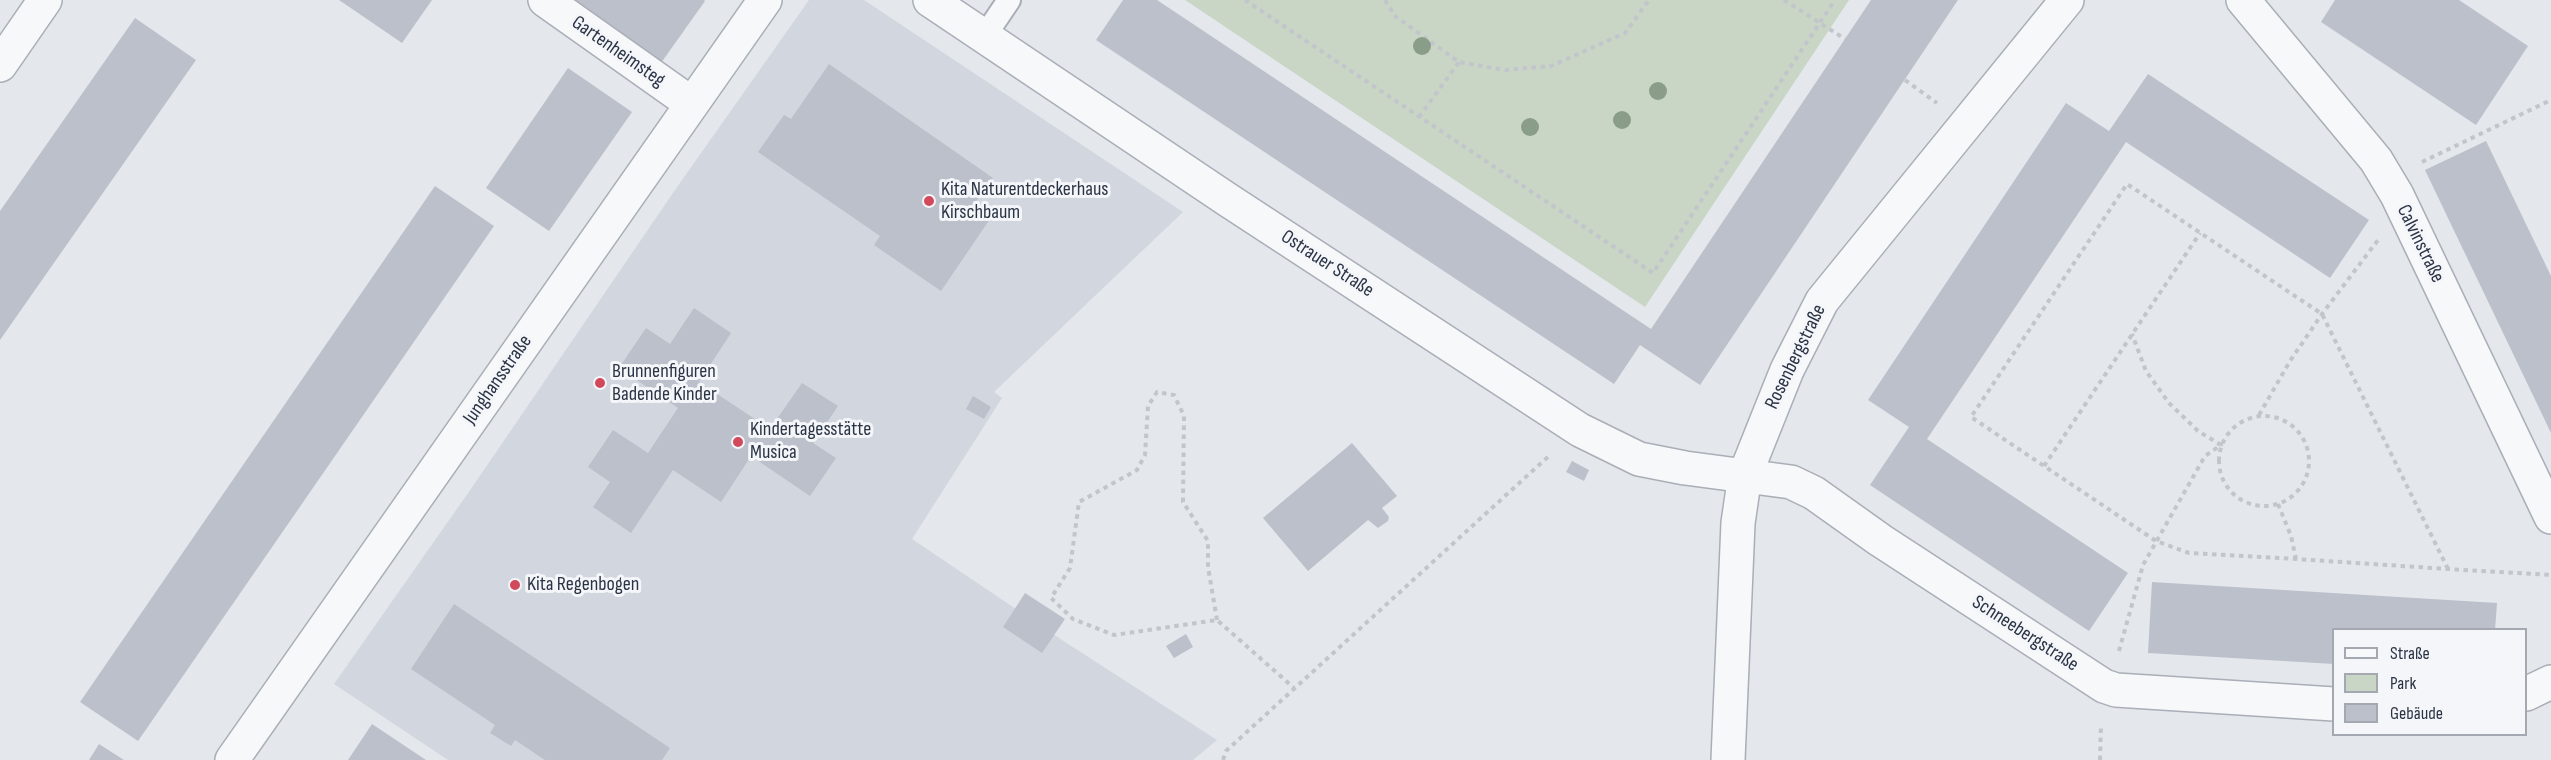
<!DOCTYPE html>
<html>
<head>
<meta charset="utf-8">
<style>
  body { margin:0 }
  #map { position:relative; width:2551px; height:760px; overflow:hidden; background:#e4e7ec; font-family:"Sofia Sans Condensed",sans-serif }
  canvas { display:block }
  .legend { position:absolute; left:2332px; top:628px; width:195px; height:108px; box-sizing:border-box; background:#f4f6f9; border:2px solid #a4a8b1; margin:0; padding:8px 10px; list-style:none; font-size:18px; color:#2b3445 }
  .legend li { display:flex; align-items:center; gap:12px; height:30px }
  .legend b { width:30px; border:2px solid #a4a8b1 }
</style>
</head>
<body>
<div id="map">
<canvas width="2551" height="760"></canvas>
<ul class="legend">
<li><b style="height:8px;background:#f7f8fa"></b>Straße</li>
<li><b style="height:16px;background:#c9d6c5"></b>Park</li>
<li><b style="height:16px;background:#bbc0ca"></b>Gebäude</li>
</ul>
</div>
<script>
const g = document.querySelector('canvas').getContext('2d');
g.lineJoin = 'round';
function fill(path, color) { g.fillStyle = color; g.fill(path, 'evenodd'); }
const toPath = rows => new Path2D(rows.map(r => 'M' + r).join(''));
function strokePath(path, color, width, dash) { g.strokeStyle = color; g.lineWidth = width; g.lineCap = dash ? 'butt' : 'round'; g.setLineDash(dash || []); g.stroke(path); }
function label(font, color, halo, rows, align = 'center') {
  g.font = font + ' "Sofia Sans Condensed",sans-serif'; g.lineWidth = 6; g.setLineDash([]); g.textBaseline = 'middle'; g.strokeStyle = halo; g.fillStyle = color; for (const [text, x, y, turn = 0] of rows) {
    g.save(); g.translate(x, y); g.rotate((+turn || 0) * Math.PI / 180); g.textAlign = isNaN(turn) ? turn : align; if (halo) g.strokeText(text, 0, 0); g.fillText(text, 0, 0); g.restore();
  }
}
fill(toPath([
  [809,0,864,0,1183,212,994,392,1002,398,912,539,1062,640,1217,740,1193,760,448,760,334,684,473,486,675,190]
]), '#d2d6de');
fill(toPath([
  [1185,0,1849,0,1645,307]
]), '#c9d6c5');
fill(toPath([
  [339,0,432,0,402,43],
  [573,0,704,0,705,1,661,63],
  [1123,0,1157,0,1651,329,1871,0,1958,0,1700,385,1640,345,1614,384,1284,165,1096,40],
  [2335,0,2459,0,2528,46,2476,125,2321,22],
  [135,18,196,60,0,340,0,211],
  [829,64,993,178,972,207,990,219,941,291,874,245,880,236,758,152,784,115,791,119],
  [568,68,632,112,549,231,486,188],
  [2148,74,2369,220,2330,278,2126,142,1927,439,2128,573,2089,631,1870,485,1909,427,1868,400,2066,103,2109,131],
  [2486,141,2551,276,2551,433,2425,170],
  [435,186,494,226,138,741,80,702],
  [694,308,731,333,699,382,770,429,802,383,838,406,813,443,836,458,810,496,751,456,721,502,673,470,631,533,593,507,610,482,588,467,613,430,648,453,678,408,619,368,646,328,670,344],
  [973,396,991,407,984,419,966,409],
  [1352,443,1397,496,1382,508,1389,517,1388,521,1378,528,1368,520,1308,571,1263,518],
  [1572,461,1589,470,1584,481,1566,472],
  [2152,582,2497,603,2495,630,2334,630,2334,664,2148,653],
  [1025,593,1065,619,1042,653,1003,627],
  [454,604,670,748,662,760,545,760,515,740,511,746,490,733,495,725,411,669],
  [1186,634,1193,647,1174,658,1166,646],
  [372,724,426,760,348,760],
  [99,744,124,760,89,760]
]), '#bbc0ca');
const lane = toPath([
  [984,37,1009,0]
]);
const street = toPath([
  [545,0,692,104],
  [930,0,1228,200,1580,430,1639,459,1685,468,1791,482,1814,493,1880,540,2104,686,2116,690,2334,704],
  [2243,0,2376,160,2397,195,2551,517],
  [0,65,45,0],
  [2526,694,2551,682],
  [232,760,765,0],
  [1728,760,1738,523,1745,475,1787,370,1822,301,2067,0]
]);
strokePath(lane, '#a9aeb7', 26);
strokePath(street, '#a9aeb7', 36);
strokePath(toPath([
  [1245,0,1653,273,1835,0],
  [1385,0,1395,16,1459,62,1505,70,1551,66,1625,33,1649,0],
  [1784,0,1845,39],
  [1905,80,1937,103],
  [1419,117,1459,62],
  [2422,162,2551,100],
  [2259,415,2290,361,2322,314,2378,240],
  '2219 461a45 45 0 1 1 90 0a45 45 0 1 1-90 0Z',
  [2044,466,2200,233],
  [2278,504,2291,536,2296,559],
  [2448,569,2322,314,2127,184,1971,417,2156,541,2189,553,2296,559,2448,569,2551,575],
  [1217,620,1208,567,1208,541,1183,502,1184,416,1174,395,1157,392,1148,406,1145,455,1137,470,1079,502,1070,568,1051,598,1073,619,1114,635,1217,620,1294,688],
  [2119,651,2143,565,2205,456,2221,445,2198,431,2169,403,2146,371,2132,334],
  [1223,760,1226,751,1551,454],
  [2100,760,2101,725]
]), '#c2c5cb', 4, [4.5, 4.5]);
strokePath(lane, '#f7f8fa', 22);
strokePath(street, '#f7f8fa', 33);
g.fillStyle = '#899d89';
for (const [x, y] of [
  [1422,46],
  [1658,91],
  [1622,120],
  [1530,127]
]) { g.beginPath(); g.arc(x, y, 9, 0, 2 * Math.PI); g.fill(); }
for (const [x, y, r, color] of [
  [929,201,6,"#d1495b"],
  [600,383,6,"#d1495b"],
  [738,442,6,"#d1495b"],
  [515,585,6,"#d1495b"]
]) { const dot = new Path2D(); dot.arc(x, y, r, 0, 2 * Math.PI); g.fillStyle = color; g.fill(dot); strokePath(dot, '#f4f6f9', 2); }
label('20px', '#2b3445', '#f4f6f9', [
  ["Gartenheimsteg",618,52,35],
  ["Calvinstraße",2420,244,64],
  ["Ostrauer Straße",1327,264,33],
  ["Rosenbergstraße",1796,357,-64],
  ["Junghansstraße",498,380,-55],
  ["Schneebergstraße",2025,634,33]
]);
label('20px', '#2b3445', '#f4f6f9', [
  ["Kita Naturentdeckerhaus",941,190],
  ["Kirschbaum",941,213],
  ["Brunnenfiguren",612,372],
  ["Badende Kinder",612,395],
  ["Kindertagesstätte",750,430],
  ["Musica",750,453],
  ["Kita Regenbogen",527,585]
], 'left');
</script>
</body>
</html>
